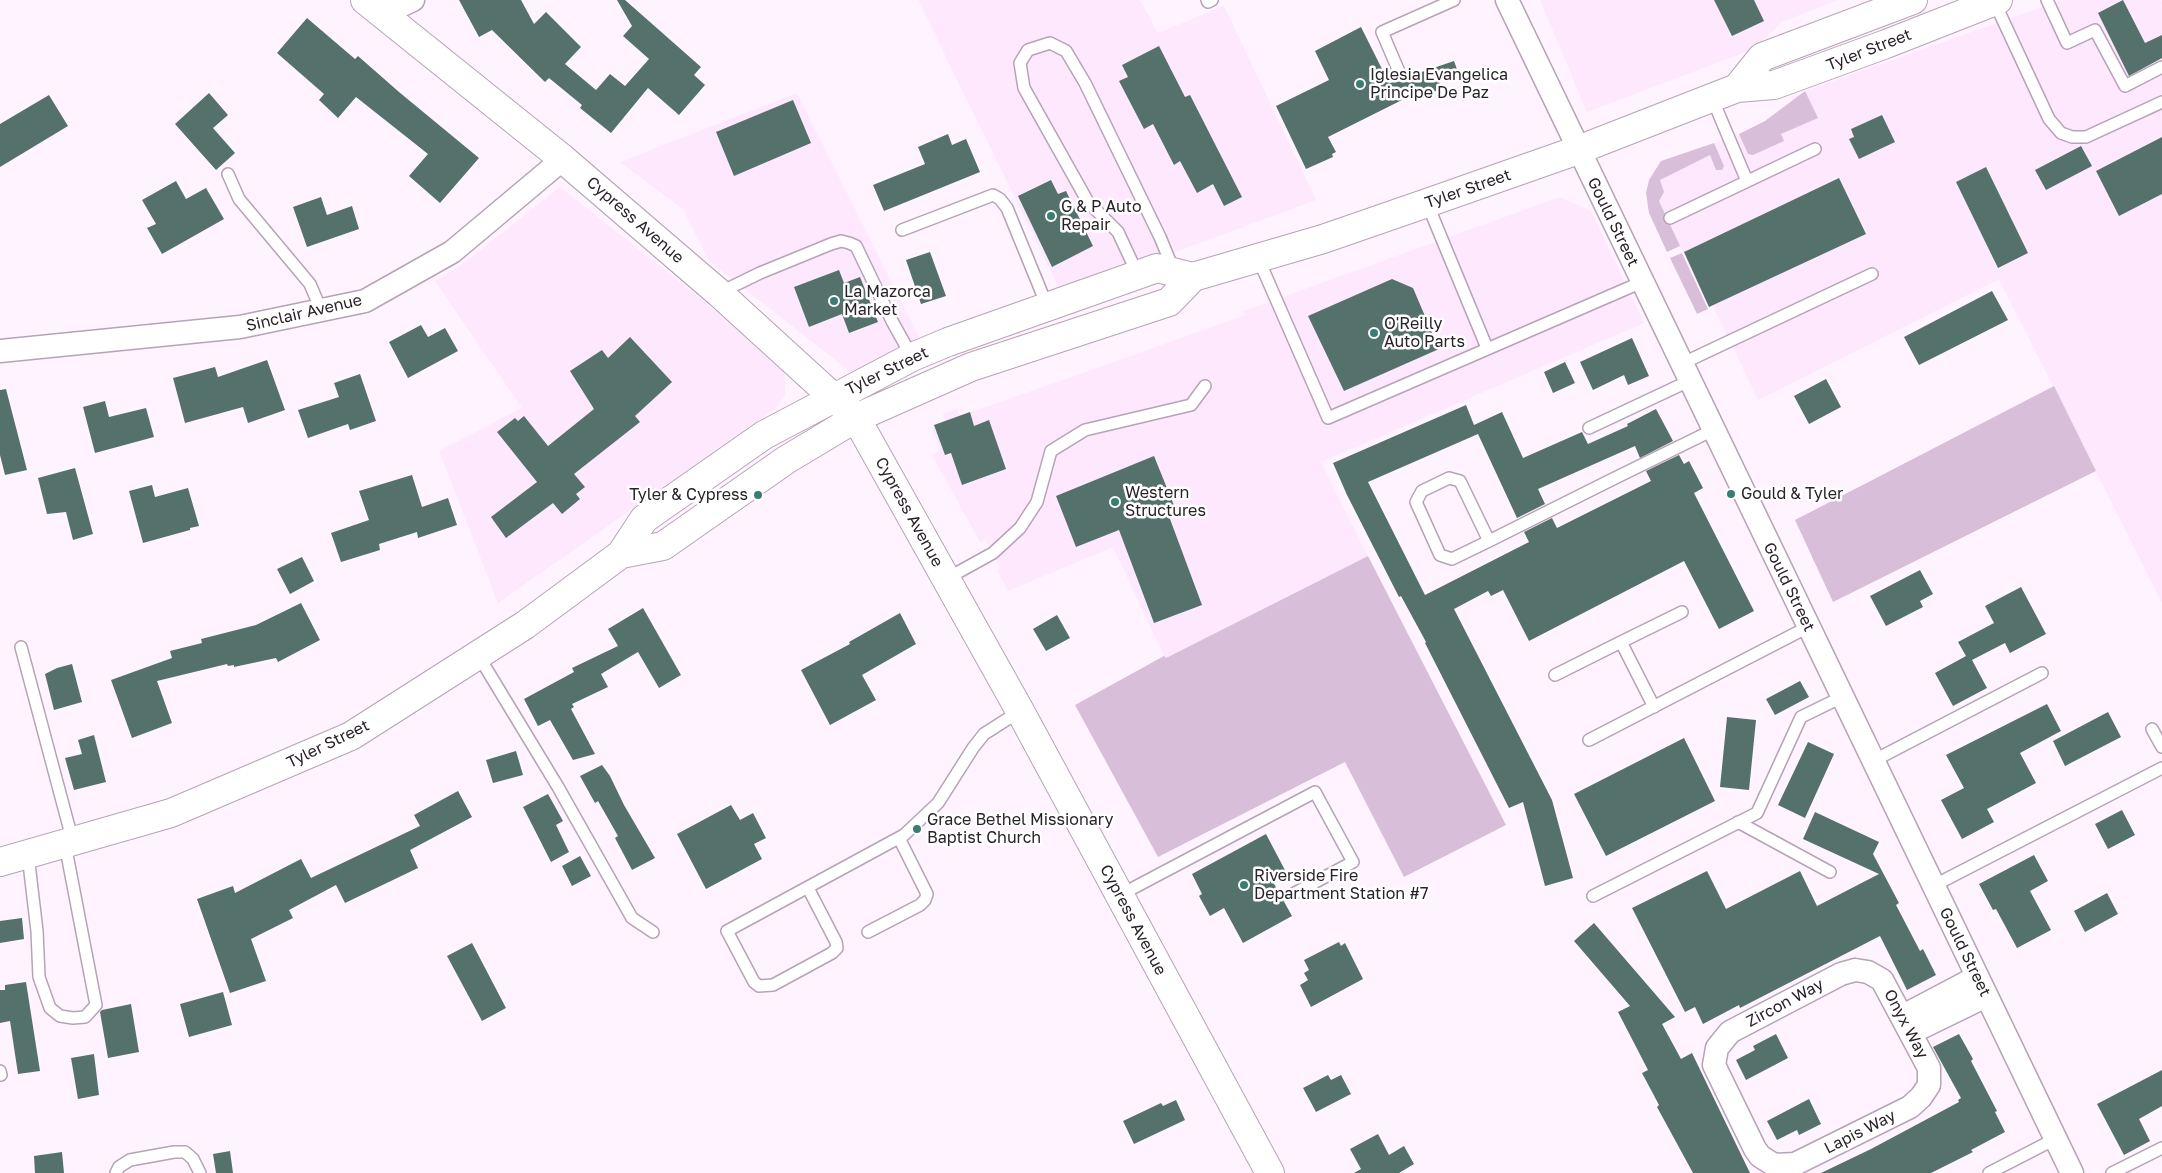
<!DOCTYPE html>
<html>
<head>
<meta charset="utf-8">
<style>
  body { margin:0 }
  canvas { display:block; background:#fff3ff }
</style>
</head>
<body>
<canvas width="2162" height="1173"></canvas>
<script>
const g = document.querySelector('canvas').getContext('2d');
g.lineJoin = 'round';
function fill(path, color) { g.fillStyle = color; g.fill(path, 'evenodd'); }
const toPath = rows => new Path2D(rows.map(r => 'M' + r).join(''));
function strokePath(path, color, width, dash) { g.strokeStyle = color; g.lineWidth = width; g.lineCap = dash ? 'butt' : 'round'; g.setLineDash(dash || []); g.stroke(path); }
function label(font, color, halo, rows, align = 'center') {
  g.font = font + ' "Golos Text",sans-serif'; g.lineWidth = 5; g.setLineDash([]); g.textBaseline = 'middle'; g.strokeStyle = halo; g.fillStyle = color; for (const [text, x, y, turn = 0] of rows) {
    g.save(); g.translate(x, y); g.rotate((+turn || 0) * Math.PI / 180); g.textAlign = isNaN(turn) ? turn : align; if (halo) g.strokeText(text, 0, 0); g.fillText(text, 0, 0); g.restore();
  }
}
fill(toPath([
  [918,0,1140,0,1158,33,1224,6,1316,200,1062,294],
  [1540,0,1837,0,1782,22,1754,49,1587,112],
  [2062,0,2161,0,2162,2,2162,603,1999,279,1758,400,1713,306,1709,308,1659,201,1663,189,1659,180,1710,155,1724,166,1714,143,1739,134,1748,154,1784,141,1781,134,1817,118,1805,91],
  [797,93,923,345,852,373,709,261,683,209,620,162],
  [560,187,777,359,785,376,785,395,776,408,498,603,439,451,522,408,435,281,464,263],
  [1560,197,1591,211,1644,323,1321,462,1368,556,1165,658,1113,547,1008,591,997,570,1000,567,993,553,985,539,980,542,932,455,940,450,932,427,945,421,943,414,957,409,960,416,1100,367,1245,315,1244,311]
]), '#fde8fd');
fill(toPath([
  [1805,91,1818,118,1781,134,1784,141,1753,155,1748,154,1739,134,1765,121],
  [1714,143,1724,166,1722,170,1716,170,1710,155,1660,180,1664,192,1659,201,1680,246,1667,252,1649,213,1646,193,1649,180,1661,161],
  [1682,253,1708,309,1697,314,1670,258],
  [2054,386,2096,471,1833,602,1795,520],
  [1368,556,1506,825,1404,877,1345,762,1158,857,1075,705,1164,656,1166,658]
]), '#d9bed9');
fill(toPath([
  [459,0,521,0,534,24,546,12,581,47,565,64,596,90,610,74,625,86,649,59,623,36,632,26,617,0,625,0,701,67,694,75,705,85,679,115,648,88,611,133,580,108,582,105,549,78,545,82,492,30,479,37],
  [1714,0,1754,0,1764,21,1732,36],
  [2123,0,2145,43,2162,35,2162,58,2129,76,2098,13],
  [307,18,355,59,358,56,399,92,479,158,440,203,409,176,428,154,356,97,338,118,319,100,324,94,277,53],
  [1361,27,1389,83,1402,81,1407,77,1454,61,1458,72,1439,81,1441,89,1416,98,1414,94,1328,137,1336,152,1332,154,1333,157,1306,169,1276,106,1329,80,1315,51],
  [1159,46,1185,97,1190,95,1242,197,1224,206,1213,184,1197,193,1180,161,1174,165,1153,124,1144,129,1119,81,1128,77,1122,65],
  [209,93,228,115,213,128,235,153,216,170,175,124],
  [49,95,68,126,0,167,0,124],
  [793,100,811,143,734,176,716,132],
  [1882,115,1895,142,1859,159,1849,139,1854,137,1851,129],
  [948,134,952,145,966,139,980,172,884,211,873,185,925,164,918,147],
  [2162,137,2162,194,2119,216,2096,171],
  [2081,146,2092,166,2046,190,2035,170],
  [1986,167,2028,253,1998,268,1956,182],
  [1839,178,1866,234,1709,307,1684,252],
  [1051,180,1058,194,1066,191,1093,246,1052,267,1018,196],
  [176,181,186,199,206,188,224,219,162,254,147,228,156,224,142,200],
  [321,197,327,215,352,206,359,229,307,247,293,207],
  [930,252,946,296,921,304,906,260],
  [839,270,844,283,860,277,878,322,849,333,842,314,809,327,794,287],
  [1392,279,1413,288,1439,349,1344,391,1308,316],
  [1992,291,2008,320,1919,365,1904,337],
  [421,325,428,337,445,328,458,351,408,378,389,342],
  [630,337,672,382,635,416,640,422,574,474,585,487,576,494,580,499,562,514,553,503,506,538,491,517,537,482,497,432,515,418,518,421,524,416,548,446,594,409,570,371,602,350,608,358],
  [1632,338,1649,376,1628,385,1624,375,1593,390,1580,362],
  [267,360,285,410,248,423,243,407,185,423,173,378,215,367,218,377],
  [1565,362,1575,383,1553,393,1544,372],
  [360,374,376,421,350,430,348,424,308,438,298,410,339,397,334,383],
  [1826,379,1841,407,1809,424,1794,396],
  [6,389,27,470,5,475,0,455,0,390],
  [105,401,109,417,146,408,154,437,95,453,83,407],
  [1466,405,1474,425,1502,412,1523,458,1582,432,1588,444,1628,426,1627,424,1656,409,1673,441,1640,458,1635,446,1538,489,1545,504,1517,518,1478,434,1368,482,1425,595,1529,542,1524,532,1552,518,1557,528,1651,481,1646,471,1679,455,1684,464,1689,461,1703,488,1694,493,1754,611,1719,629,1684,561,1529,641,1503,590,1491,596,1488,591,1454,609,1552,800,1573,878,1545,886,1523,802,1509,808,1425,643,1426,642,1401,596,1399,597,1347,495,1333,463],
  [970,412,974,426,989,420,1006,469,962,485,951,453,945,455,934,425],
  [1154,456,1175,508,1167,511,1202,605,1154,623,1119,530,1076,547,1056,496],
  [75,468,93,534,73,540,66,512,47,514,38,478],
  [412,475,422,507,448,498,457,525,418,538,417,532,379,544,380,550,341,562,331,533,369,520,359,491],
  [152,485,155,497,188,488,199,526,190,528,190,530,143,543,129,491],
  [302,557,314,581,290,594,277,569],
  [1920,570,1933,594,1920,601,1923,607,1886,626,1870,596],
  [2021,587,2046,634,2010,653,2005,643,1972,660,1987,688,1953,706,1935,673,1966,656,1958,642,1994,623,1985,606],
  [301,603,320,640,278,662,276,658,234,667,234,665,228,666,227,664,157,681,172,723,132,738,111,680,172,658,170,651,202,643,201,639,256,625],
  [643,608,681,675,659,688,638,652,601,674,608,687,572,704,574,707,571,709,595,754,573,760,550,720,538,726,524,699,574,672,572,668,618,646,608,629],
  [900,613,916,644,862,675,876,700,830,725,801,670,850,644,849,642],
  [1057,615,1070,638,1046,651,1033,629],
  [72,664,82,702,54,710,45,674,57,668],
  [1800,681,1809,697,1775,715,1766,699],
  [2047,704,2061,731,2020,753,2036,783,1987,809,1994,822,1962,839,1941,800,1964,788,1946,755],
  [2108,712,2121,737,2065,766,2053,741],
  [1727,717,1756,720,1749,790,1720,787],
  [94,735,106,782,74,790,65,758,82,754,78,740],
  [1684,738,1715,801,1606,856,1574,794],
  [1808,742,1834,754,1805,818,1778,805],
  [516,751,523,775,493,783,486,760],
  [602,765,610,776,624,805,655,858,632,870,615,838,618,836,598,801,595,803,580,776],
  [458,791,472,817,410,850,418,868,345,903,336,885,289,910,293,918,251,939,266,981,230,993,197,899,233,886,235,893,301,859,311,878,420,826,414,815],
  [548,794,563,821,556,825,569,852,551,862,523,807],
  [731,805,740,820,753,813,766,838,754,844,762,859,706,889,677,834],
  [2122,810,2135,835,2108,849,2095,824],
  [1815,812,1879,842,1873,854,1899,903,1896,905,1920,951,1923,949,1936,975,1907,990,1880,936,1740,1008,1739,1005,1703,1024,1695,1007,1685,1012,1632,908,1707,871,1726,909,1800,871,1817,906,1879,874,1803,839],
  [1266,834,1287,874,1273,882,1292,916,1243,943,1224,908,1210,916,1199,896,1202,894,1192,874],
  [2034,855,2048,881,2030,891,2051,930,2017,948,1996,909,1993,910,1979,884],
  [580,856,591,876,572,886,562,866],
  [2107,893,2118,914,2085,932,2074,911],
  [22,918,24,939,0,943,0,921],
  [1594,923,1675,1017,1662,1024,1681,1059,1692,1053,1750,1173,1693,1173,1657,1107,1659,1105,1642,1073,1648,1070,1618,1012,1630,1006,1574,941],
  [1339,942,1341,946,1345,943,1363,979,1311,1007,1300,985,1308,980,1304,973,1309,970,1304,960],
  [472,943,506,1008,482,1021,447,956],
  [26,982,40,1071,18,1074,10,1021,0,1023,0,990,5,990,5,985],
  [223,992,232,1025,189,1037,180,1004],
  [131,1004,139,1052,108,1058,100,1012,102,1010],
  [1776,1034,1788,1058,1746,1080,1736,1060,1755,1050,1753,1046],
  [1959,1034,1973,1059,1971,1061,1997,1111,1995,1112,2005,1132,1971,1150,1973,1152,1931,1173,1821,1173,1871,1149,1959,1102,1958,1100,1961,1098,1933,1047],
  [94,1054,99,1095,78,1099,71,1058],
  [2162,1070,2162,1106,2139,1119,2150,1141,2124,1155,2097,1104],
  [1328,1075,1331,1080,1341,1075,1351,1094,1316,1112,1303,1088],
  [1809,1099,1821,1124,1799,1135,1797,1130,1777,1140,1767,1121],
  [1176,1100,1185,1120,1134,1144,1123,1121,1161,1103,1163,1106],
  [1378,1134,1389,1155,1404,1146,1414,1164,1399,1173,1354,1173,1361,1169,1350,1149],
  [230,1151,233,1173,216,1173,213,1154],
  [62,1152,64,1173,35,1173,34,1156]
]), '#55716c');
const lane = toPath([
  [1207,0,1208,2,1212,0],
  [2047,0,2067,43,2095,30,2125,86,2162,67],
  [1994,1,2049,119,2061,133,2072,137,2086,137,2162,102],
  [1400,74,1382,32,1454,0],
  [1712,98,1747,181],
  [228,174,239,199,310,284,321,310],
  [1427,203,1487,348],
  [1670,218,1815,149],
  [902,230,993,195,1000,199,1007,208,1048,308],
  [1258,258,1328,418,1642,282],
  [1138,275,1118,232,1088,202,1024,88,1020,63,1028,50,1050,43,1066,51,1085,83,1160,237,1174,271],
  [719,293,760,273,831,244,841,241,849,243,856,246,892,321,912,357],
  [1681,364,1872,274],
  [1589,428,1689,381],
  [1489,541,1460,481,1449,478,1422,491,1416,502,1440,555,1452,559,1489,541,1613,479,1713,430],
  [946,579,993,553,1020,528,1037,502,1051,451,1085,430,1191,405,1205,386],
  [21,647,73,842],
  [478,655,558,787,632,918,653,932],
  [1555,675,1621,642],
  [1654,707,1621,642,1682,612],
  [2152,729,2162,747],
  [1589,740,1808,627],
  [1873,761,2042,673],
  [1738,822,1830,872],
  [28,855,37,931,39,977,50,1008,60,1016,73,1018,85,1017,96,1005,65,844],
  [1933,886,2162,768],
  [808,888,836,942,837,948,832,953,773,985,759,986,754,982,727,931,904,835,938,803,973,748,984,734,1020,711],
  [1120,895,1315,792,1353,862,1293,894],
  [1593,896,1757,813,1801,717,1842,697],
  [868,932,920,905,925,900,927,894,899,838],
  [0,1071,1,1075],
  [116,1173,119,1167,130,1160,174,1152,185,1152,193,1159,200,1173],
  [1989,1173,2055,1139],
  [2112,1173,2162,1148]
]);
const street = toPath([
  [1507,0,2072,1173],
  [383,14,413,0],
  [0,351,240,327,365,301,452,252,563,159],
  [1855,970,1868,972,1882,980,1929,1068,1929,1085,1921,1097,1910,1107,1795,1164,1774,1165,1760,1156,1755,1149,1714,1065,1717,1048,1730,1032,1841,974,1855,970],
  [1903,1016,1977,977],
  [1912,1032,1986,996]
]);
const secondary = toPath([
  [365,0,563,159,719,293,856,418,1020,711,1270,1173]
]);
const primary = toPath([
  [1737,88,1762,57,1913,0],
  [621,554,663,546,786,460,856,418,971,367,1169,302,1193,277,1323,239,1427,203,1578,150,1737,88,1774,85,1886,44,1998,0],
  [0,862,171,813,351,736,525,625,621,554,644,519,764,435,912,357,948,342,1157,268,1193,277]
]);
strokePath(lane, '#b6a3b6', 14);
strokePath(street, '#b6a3b6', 25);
strokePath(secondary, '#b6a3b6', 30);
strokePath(primary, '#b6a3b6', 30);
strokePath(lane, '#fff', 11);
strokePath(street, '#fff', 22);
strokePath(secondary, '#fff', 28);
strokePath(primary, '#fff', 28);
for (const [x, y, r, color] of [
  [1360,84,5,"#377d72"],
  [1051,216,5,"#377d72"],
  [834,301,5,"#377d72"],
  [1374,333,5,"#377d72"],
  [1731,494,5,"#377d72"],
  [758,495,5,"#377d72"],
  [1115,502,5,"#377d72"],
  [917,829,5,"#377d72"],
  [1244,885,5,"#377d72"]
]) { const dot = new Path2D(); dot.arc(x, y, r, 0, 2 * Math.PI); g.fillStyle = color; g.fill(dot); strokePath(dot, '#fff', 2); }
label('16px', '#292229', '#fff', [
  ["Tyler Street",1869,50,-21],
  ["Tyler Street",1468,189,-19],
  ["Cypress Avenue",635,220,41],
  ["Gould Street",1613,222,64],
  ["Sinclair Avenue",304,313,-13],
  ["Tyler Street",887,371,-26],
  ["Cypress Avenue",909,512,61],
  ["Gould Street",1789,587,64],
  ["Tyler Street",328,744,-26],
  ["Cypress Avenue",1133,920,62],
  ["Gould Street",1965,952,64],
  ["Zircon Way",1785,1003,-28],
  ["Onyx Way",1906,1024,62],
  ["Lapis Way",1860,1132,-27]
]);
label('16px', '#292229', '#fff', [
  ["Iglesia Evangelica",1370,75],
  ["Principe De Paz",1370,93],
  ["G & P Auto",1061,207],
  ["Repair",1061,225],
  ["La Mazorca",844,292],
  ["Market",844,310],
  ["O'Reilly",1384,324],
  ["Auto Parts",1384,342],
  ["Western",1125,493],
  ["Structures",1125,511],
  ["Gould & Tyler",1741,494],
  ["Tyler & Cypress",748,495,"right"],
  ["Grace Bethel Missionary",927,820],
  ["Baptist Church",927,838],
  ["Riverside Fire",1254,876],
  ["Department Station #7",1254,894]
], 'left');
</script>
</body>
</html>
